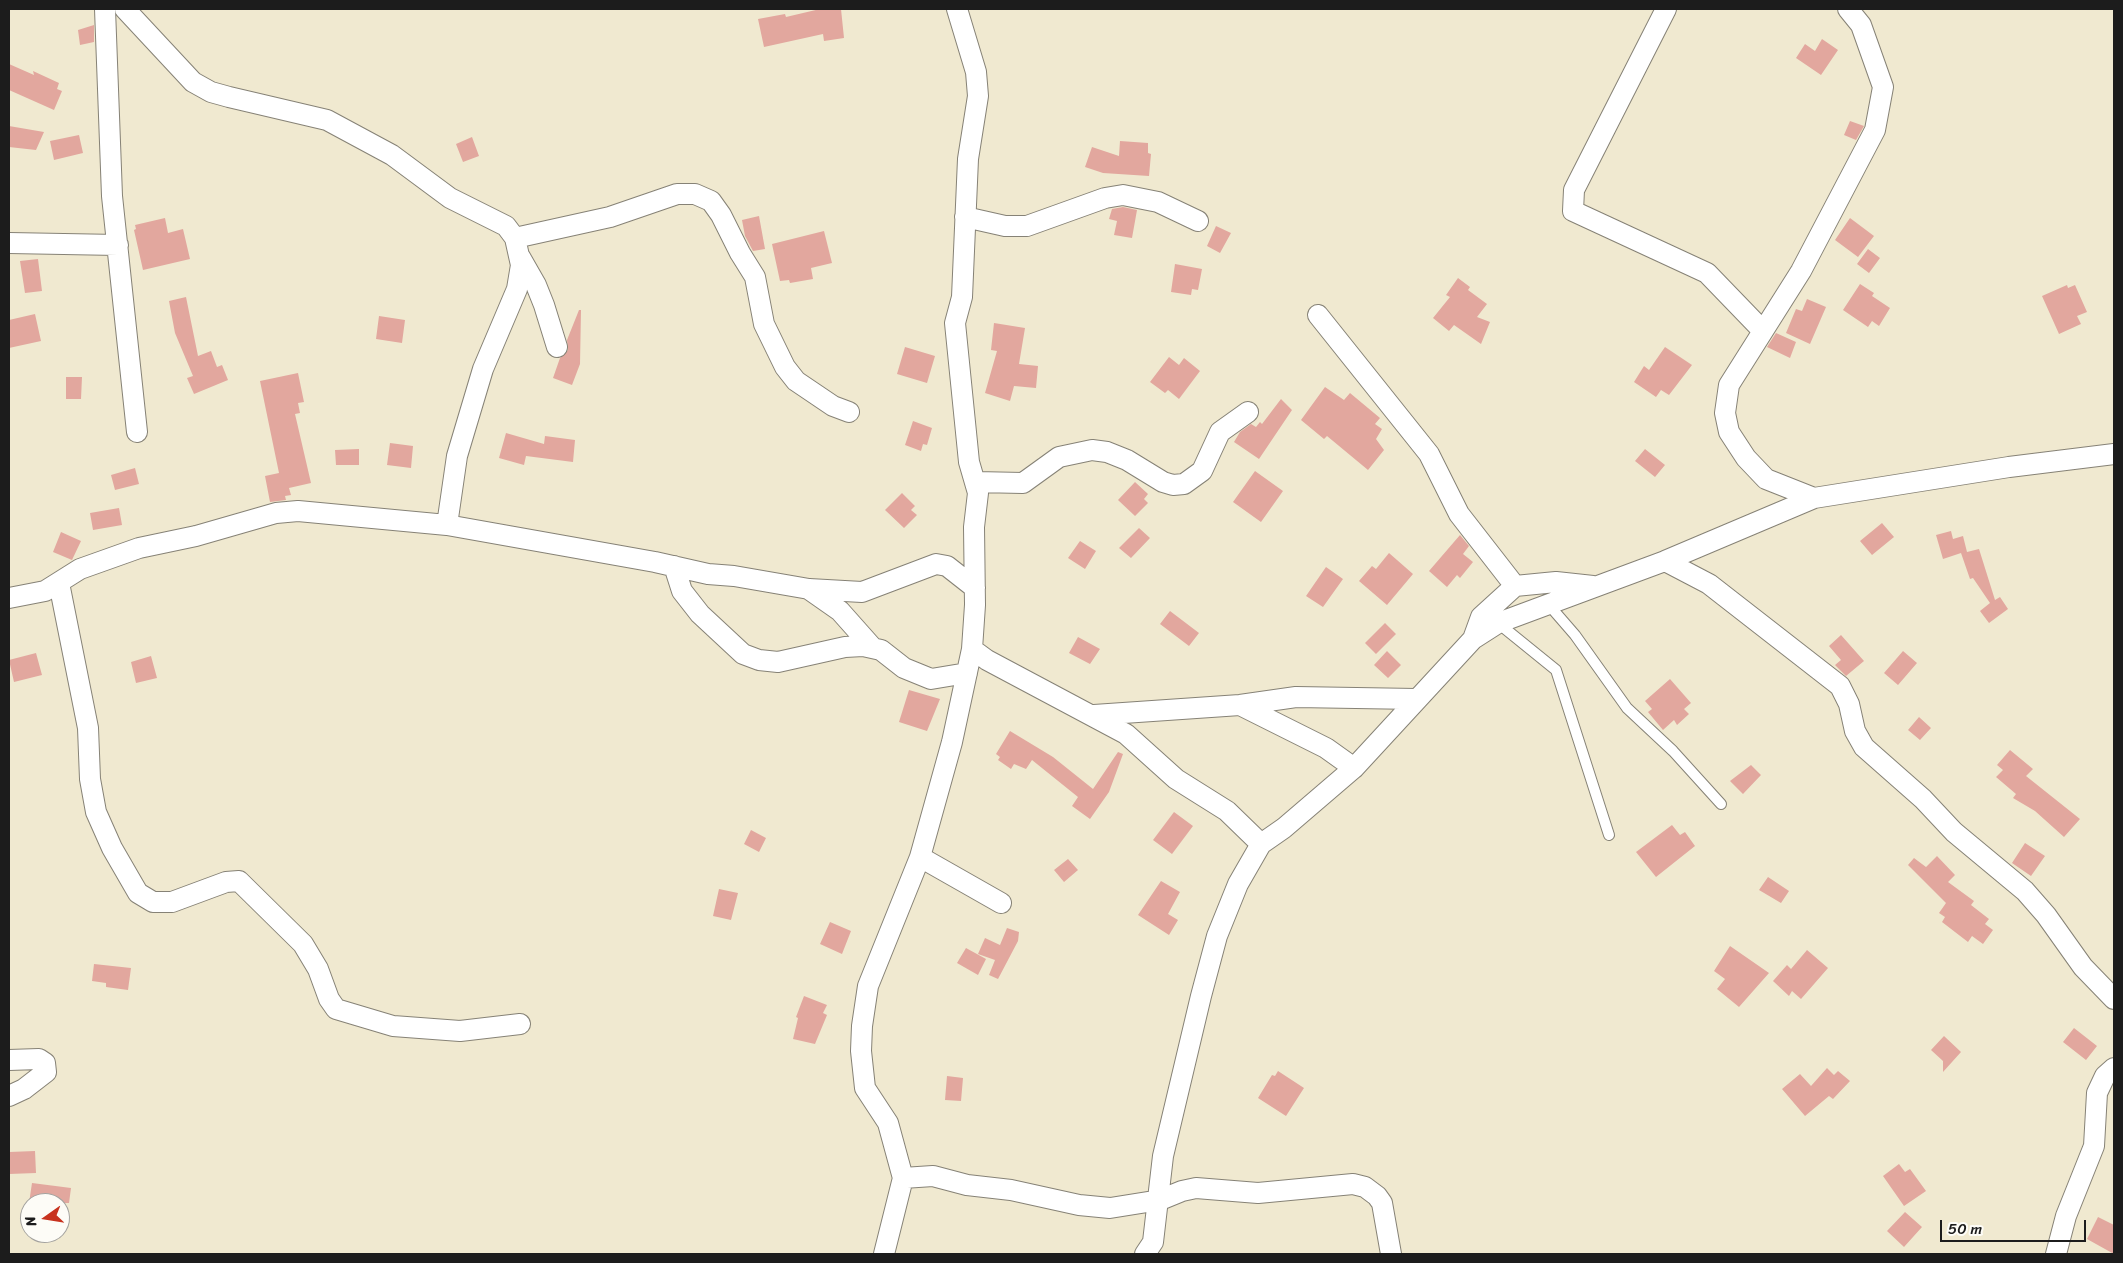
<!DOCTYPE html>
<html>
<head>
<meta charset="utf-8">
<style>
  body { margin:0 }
  #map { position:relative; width:2123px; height:1263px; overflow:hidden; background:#f0e9d0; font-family:Sriracha,sans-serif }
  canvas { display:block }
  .frame { position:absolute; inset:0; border:10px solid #1c1c1c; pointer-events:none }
  .north { position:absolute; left:20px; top:1193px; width:50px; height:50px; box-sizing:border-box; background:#fdfcf7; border:1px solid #a3a29f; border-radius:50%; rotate:257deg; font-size:14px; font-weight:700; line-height:20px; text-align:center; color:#1c1c1c }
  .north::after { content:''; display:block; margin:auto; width:18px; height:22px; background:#c8321e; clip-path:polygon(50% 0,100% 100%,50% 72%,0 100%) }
  .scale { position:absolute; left:1940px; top:1220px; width:146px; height:22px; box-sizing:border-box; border:2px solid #1c1c1c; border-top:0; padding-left:6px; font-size:15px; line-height:18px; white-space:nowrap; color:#1c1c1c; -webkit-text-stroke:4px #fdfcf7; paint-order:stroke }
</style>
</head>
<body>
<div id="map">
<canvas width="2123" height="1263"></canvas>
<div class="frame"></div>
<div class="north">N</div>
<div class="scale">50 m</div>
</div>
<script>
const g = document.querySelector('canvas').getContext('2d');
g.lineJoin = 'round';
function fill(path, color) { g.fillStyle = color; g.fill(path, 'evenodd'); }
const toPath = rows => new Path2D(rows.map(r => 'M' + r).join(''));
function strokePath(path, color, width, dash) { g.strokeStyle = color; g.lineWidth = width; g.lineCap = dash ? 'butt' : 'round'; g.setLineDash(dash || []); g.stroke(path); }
fill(toPath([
  [820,9,841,9,844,38,824,41,823,34,764,47,758,19,785,14,786,17],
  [94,25,94,42,80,45,78,30],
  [1822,39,1838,50,1821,75,1796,58,1805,44,1815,51],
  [9,64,34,75,33,71,59,83,57,89,62,91,54,110,9,90],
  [1850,121,1864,126,1856,140,1844,135],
  [9,126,44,132,36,150,9,147],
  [79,135,83,153,54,160,50,141],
  [472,137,479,156,463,162,456,144],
  [1120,141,1148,143,1148,153,1151,154,1149,176,1103,173,1085,167,1092,147,1119,156],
  [1123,207,1137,210,1132,238,1114,235,1117,221,1109,219,1112,209],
  [759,216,765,249,753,251,745,236,742,220],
  [165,218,168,233,183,229,190,259,143,270,134,230,136,229,135,225],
  [1850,218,1874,236,1858,257,1835,240],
  [1216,226,1231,233,1220,253,1207,246],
  [824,231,832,263,811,268,813,279,790,283,789,280,780,281,772,244],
  [1868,249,1880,258,1869,273,1857,264],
  [38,259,42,291,25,293,20,261],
  [1175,264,1202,269,1198,290,1192,289,1191,295,1171,292],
  [1458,278,1470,287,1468,290,1487,304,1477,317,1490,322,1481,344,1454,325,1449,331,1433,318,1450,297,1446,295],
  [1860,284,1874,293,1872,296,1890,308,1879,326,1872,321,1868,327,1843,310],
  [2067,285,2068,288,2075,285,2087,312,2077,316,2081,324,2059,334,2042,296],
  [186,297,198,356,211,351,217,367,222,365,228,380,194,394,187,378,193,376,175,333,169,301],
  [1807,299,1826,307,1810,344,1786,333,1796,309,1802,311],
  [579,310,581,310,580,364,572,385,553,378,560,358,568,350,567,340],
  [35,314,41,341,9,348,9,320],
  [379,316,405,320,402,343,376,339],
  [994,323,1025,328,1019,364,1038,366,1036,388,1014,386,1010,401,985,393,997,351,991,350],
  [1776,333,1796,342,1790,358,1767,347],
  [905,347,935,356,927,383,897,374],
  [1665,347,1692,365,1669,395,1661,390,1656,397,1634,382,1644,366,1649,370],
  [1169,357,1179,365,1184,358,1200,371,1179,399,1168,390,1165,393,1150,382],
  [298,373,304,402,298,403,300,413,295,414,311,483,289,488,291,495,285,496,286,500,270,502,265,476,279,473,260,381],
  [66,377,82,377,81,399,66,399],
  [1325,387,1344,400,1350,393,1380,418,1375,424,1382,429,1376,439,1384,450,1368,470,1327,436,1324,439,1301,420],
  [1281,399,1292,410,1259,459,1234,442,1240,432,1251,424,1256,427,1260,422,1262,424],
  [913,421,932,428,927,445,923,444,921,451,905,445],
  [506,433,544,444,545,436,575,440,573,462,526,456,524,465,499,458],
  [390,443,413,446,411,468,387,465],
  [359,449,359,465,336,465,335,450],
  [1645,449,1665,465,1655,477,1635,461],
  [135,468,139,484,115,490,111,475],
  [1255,471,1283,491,1261,522,1233,502],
  [1135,482,1148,494,1144,499,1148,503,1135,516,1118,500],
  [902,493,915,506,911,510,917,515,904,528,885,510],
  [119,508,122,525,93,530,90,513],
  [1882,523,1894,537,1872,555,1860,541],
  [1139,528,1150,538,1131,558,1119,548],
  [1951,531,1953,539,1963,536,1967,552,1963,553,1979,549,1995,600,2000,597,2008,609,1989,623,1980,611,1990,603,1973,578,1970,579,1961,553,1943,559,1936,535],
  [61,532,81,541,72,560,53,552],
  [1460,535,1469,546,1463,554,1473,562,1460,578,1457,575,1447,587,1429,571],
  [1080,541,1096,551,1085,569,1068,558],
  [1389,553,1413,574,1387,605,1359,581,1372,566,1376,569],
  [1326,567,1343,579,1323,607,1306,596],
  [1170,611,1199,633,1189,646,1160,624],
  [1385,623,1396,634,1376,654,1365,643],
  [1841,635,1864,661,1846,676,1835,665,1841,660,1829,646],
  [1078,637,1100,649,1090,664,1069,653],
  [1387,651,1401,665,1388,678,1374,665],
  [1903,651,1917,663,1898,685,1884,673],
  [36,653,42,675,14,682,9,660],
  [151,656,157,678,136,683,131,662],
  [1670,679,1691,703,1684,709,1689,714,1677,725,1674,720,1663,730,1648,712,1652,709,1645,701],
  [909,690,940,699,927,731,899,722],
  [1919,717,1931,728,1920,740,1908,730],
  [1010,731,1053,757,1093,789,1118,752,1123,754,1109,792,1090,819,1072,806,1078,797,1032,760,1026,769,1014,764,1011,769,998,760,1000,757,996,754],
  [2010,750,2033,769,2026,776,2080,819,2064,837,2035,811,2013,798,2016,794,1996,777,2003,770,1997,765],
  [1751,765,1761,775,1743,794,1730,781],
  [1174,812,1193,826,1172,854,1153,840],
  [1672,825,1680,835,1685,832,1695,846,1656,877,1636,852],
  [751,830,766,838,759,852,744,844],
  [2025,843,2045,856,2031,876,2012,863],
  [1937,856,1955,875,1948,882,1974,901,1971,905,1989,919,1985,924,1993,930,1983,944,1972,936,1968,942,1942,922,1945,917,1939,913,1946,903,1908,865,1914,858,1926,867],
  [1068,859,1078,870,1064,882,1054,870],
  [1768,877,1789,891,1781,903,1759,890],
  [1161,881,1180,892,1168,914,1178,920,1169,935,1138,915],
  [719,889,738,893,731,920,713,916],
  [830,922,851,931,842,954,820,944],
  [1007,928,1019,932,1018,941,998,979,989,975,995,960,978,954,985,938,1000,945],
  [1730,946,1769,973,1739,1007,1717,989,1725,979,1714,971],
  [966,948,986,959,978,975,957,963],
  [1807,950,1828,968,1801,999,1792,991,1789,996,1773,981,1787,965,1791,969],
  [94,964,131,968,128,990,106,987,106,983,92,981],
  [804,996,827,1005,823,1013,827,1015,815,1044,793,1039,798,1018,796,1017],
  [2074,1028,2097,1046,2086,1060,2063,1042],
  [1944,1036,1961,1052,1943,1072,1943,1061,1931,1050],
  [1827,1068,1834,1075,1838,1071,1850,1081,1833,1099,1829,1096,1805,1116,1782,1089,1800,1074,1811,1086],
  [1278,1071,1304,1088,1286,1116,1258,1098,1272,1075,1275,1076],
  [947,1076,963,1078,961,1101,945,1100],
  [35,1151,36,1173,9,1174,9,1152],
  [1899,1164,1905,1172,1910,1169,1926,1191,1904,1206,1883,1176],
  [32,1183,71,1188,69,1203,29,1203],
  [1905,1212,1922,1227,1904,1247,1887,1231],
  [2098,1217,2114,1225,2114,1254,2087,1239]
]), '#e2a79e');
const lane = toPath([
  [1549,605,1575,635,1627,708,1673,751,1721,804],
  [1498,623,1556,670,1609,835]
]);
const street = toPath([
  [105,9,112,196,137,432],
  [125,9,193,82,211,92,229,97,327,120,392,155,450,198,506,226,515,238,521,265,517,289,483,369,457,456,447,525],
  [957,9,976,72,978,96,968,159,962,297,955,323,969,462,978,493,974,527,975,605,972,649,987,660,1126,734,1176,779,1227,811,1261,844],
  [1666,9,1574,190,1573,211,1707,273,1763,331],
  [965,217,1005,226,1027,226,1105,198,1123,195,1158,202,1198,221],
  [515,238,610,217,677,194,695,194,711,201,721,215,740,253,755,277,764,324,785,367,796,381,833,406,849,412],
  [9,243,118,245],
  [520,257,536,285,544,305,557,347],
  [1318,315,1429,454,1459,514,1515,586],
  [976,482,1023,483,1059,457,1092,450,1107,452,1127,460,1163,482,1173,485,1184,484,1202,471,1220,432,1248,412],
  [1814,498,1766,479,1746,458,1729,432,1725,413,1729,385,1801,271,1875,130,1883,87,1861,25,1848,9],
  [1665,561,1709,584,1840,686,1849,704,1855,731,1864,747,1923,799,1954,832,2025,891,2046,915,2083,967,2114,999],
  [674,566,682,591,700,614,743,654,759,660,778,662,845,647,863,646,881,650,904,668,931,679,967,673],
  [59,583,88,728,90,779,96,812,112,848,138,893,153,902,172,902,226,882,239,881,303,944,318,969,329,999,336,1009,393,1026,460,1031,520,1024],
  [810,590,840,611,872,647],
  [9,598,45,591,80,569,139,548,196,536,276,513,298,511,447,525,655,562,708,574,734,576,809,589,862,592,936,564,947,566,975,588],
  [1473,639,1481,617,1515,586,1556,582,1593,586],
  [1240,705,1326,748,1354,768],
  [1094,715,1240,705,1296,697,1416,699],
  [920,857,1001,903],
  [9,1060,39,1059,45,1063,46,1072,24,1089,9,1096],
  [903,1178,933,1176,967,1185,1011,1190,1079,1205,1110,1208,1160,1200,1182,1191,1196,1188,1258,1193,1353,1184,1365,1187,1377,1196,1382,1203,1391,1254],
  [884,1254,903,1178,888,1123,865,1088,861,1051,862,1026,868,986,920,857,952,742,972,649],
  [1145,1254,1153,1242,1163,1156,1201,996,1217,936,1238,884,1261,844,1284,828,1354,768,1473,639,1498,623,1665,561,1814,498,2009,467,2114,454],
  [2056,1254,2066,1216,2094,1146,2097,1093,2105,1076,2114,1068]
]);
strokePath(lane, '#868276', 12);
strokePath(street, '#868276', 22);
strokePath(lane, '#fff', 10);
strokePath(street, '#fff', 20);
</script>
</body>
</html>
